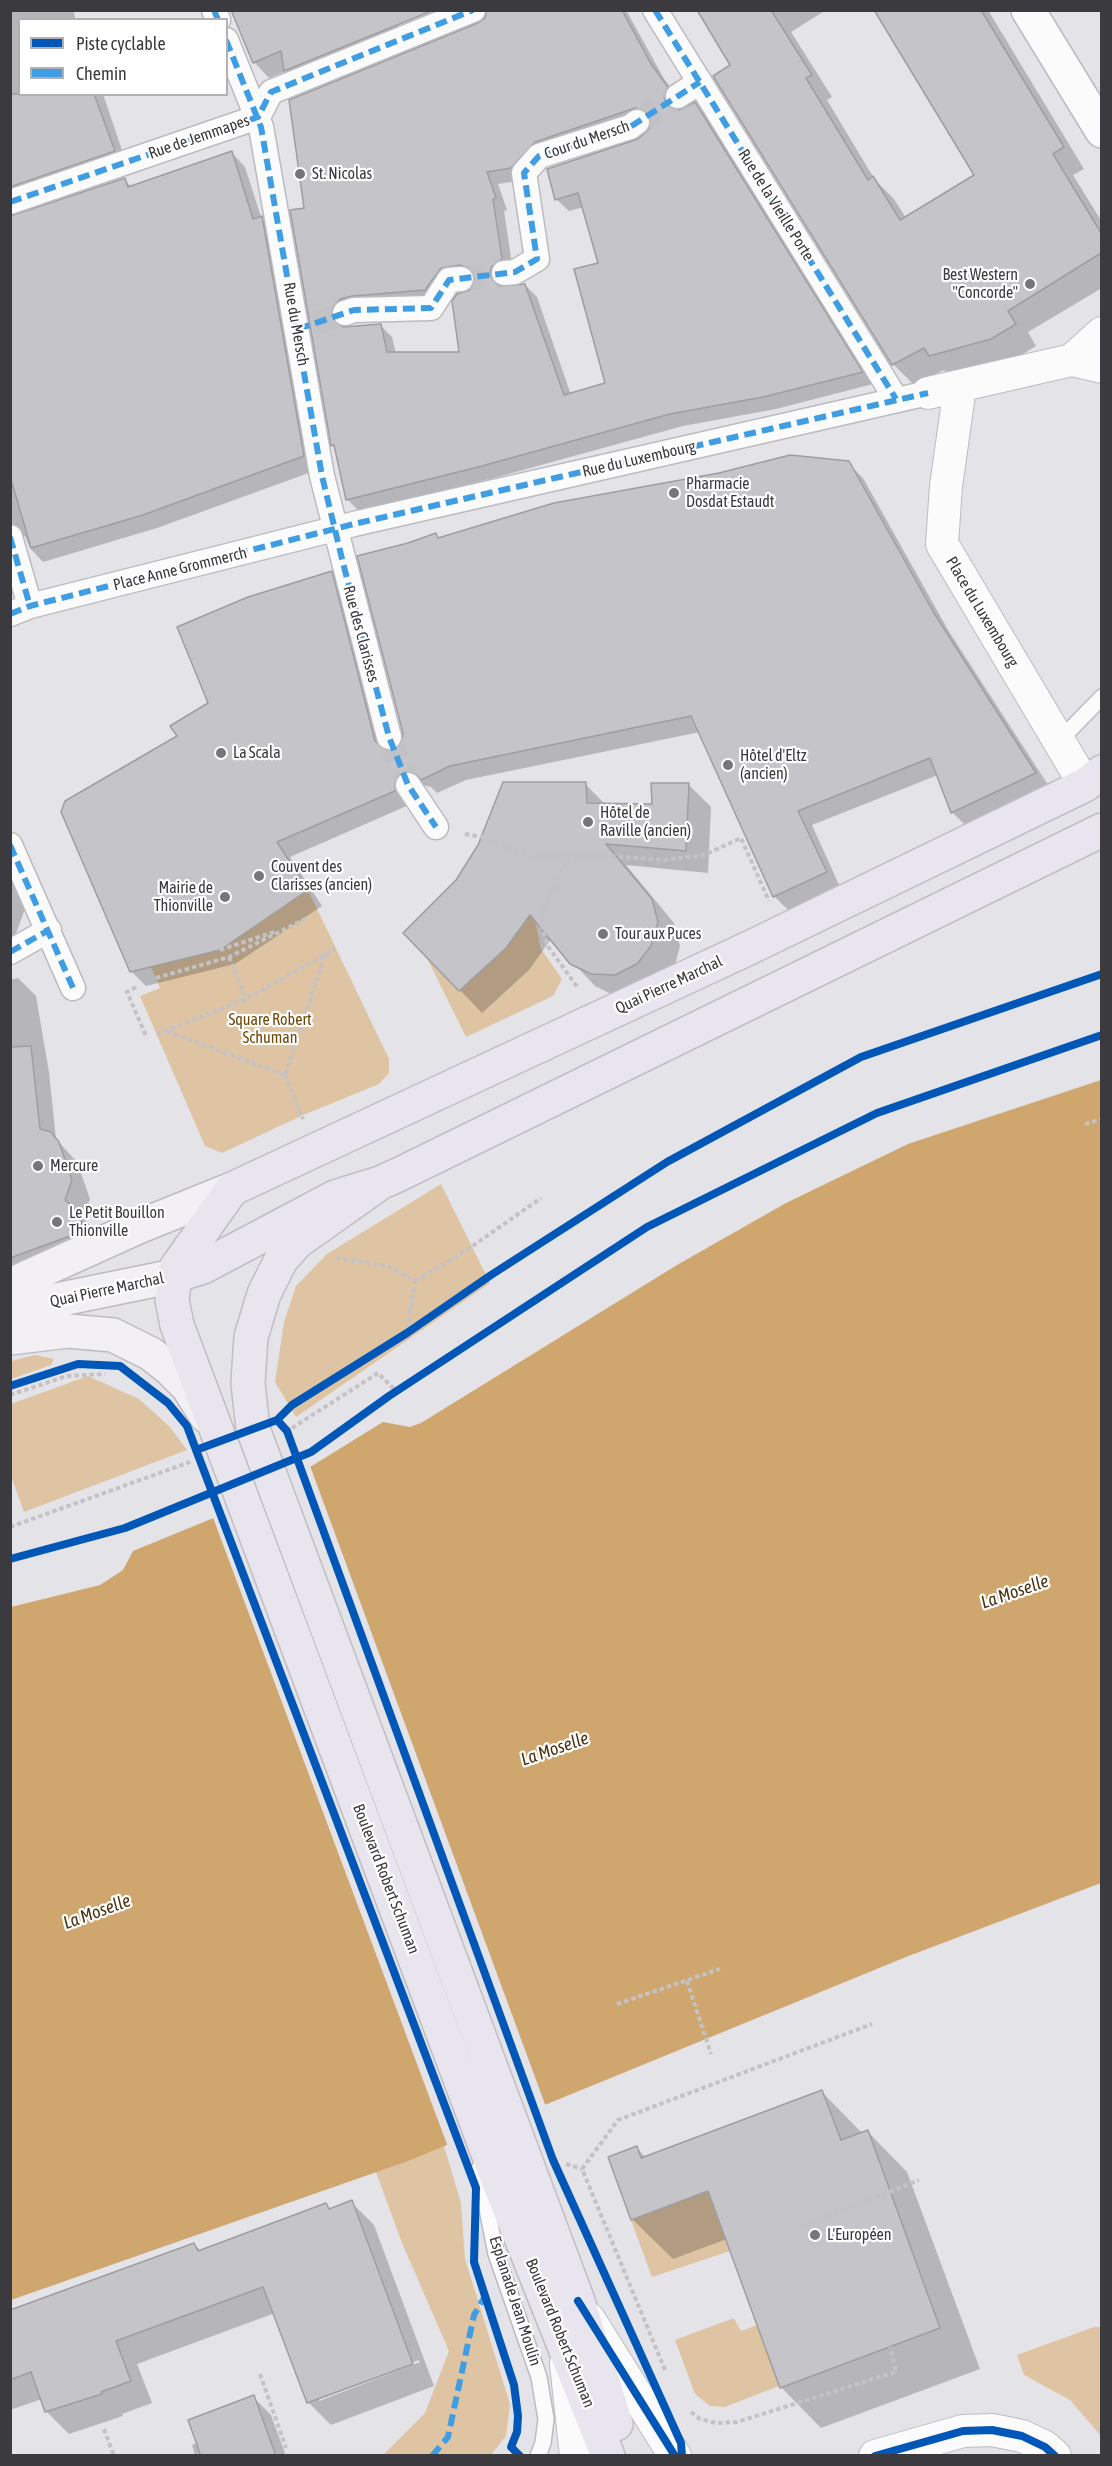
<!DOCTYPE html>
<html>
<head>
<meta charset="utf-8">
<style>
  body { margin:0 }
  #map { position:relative; width:1112px; height:2466px; overflow:hidden; background:#e4e3e8; font-family:"Asap Condensed",sans-serif }
  canvas { display:block }
  .frame { position:absolute; inset:0; border:12px solid #3b3a3e; pointer-events:none }
  .legend { position:absolute; left:18px; top:18px; width:210px; height:78px; box-sizing:border-box; background:#fff; border:2px solid #b1b0b2; margin:0; padding:8px 10px; list-style:none; font-size:18px; color:#3b3a3e }
  .legend li { display:flex; align-items:center; gap:12px; height:30px }
  .legend b { width:30px; border:2px solid #b1b0b2 }
</style>
</head>
<body>
<div id="map">
<canvas width="1112" height="2466"></canvas>
<div class="frame"></div>
<ul class="legend">
<li><b style="height:8px;background:#0057b8"></b>Piste cyclable</li>
<li><b style="height:8px;background:#3f9ee3"></b>Chemin</li>
</ul>
</div>
<script>
const g = document.querySelector('canvas').getContext('2d');
g.lineJoin = 'round';
function fill(path, color) { g.fillStyle = color; g.fill(path, 'evenodd'); }
const toPath = rows => new Path2D(rows.map(r => 'M' + r).join(''));
function strokePath(path, color, width, dash) { g.strokeStyle = color; g.lineWidth = width; g.lineCap = dash ? 'butt' : 'round'; g.setLineDash(dash || []); g.stroke(path); }
function label(font, color, halo, rows, align = 'center') {
  g.font = font + ' "Asap Condensed",sans-serif'; g.lineWidth = 4.5; g.setLineDash([]); g.textBaseline = 'middle'; g.strokeStyle = halo; g.fillStyle = color; for (const [text, x, y, turn = 0] of rows) {
    g.save(); g.translate(x, y); g.rotate((+turn || 0) * Math.PI / 180); g.textAlign = isNaN(turn) ? turn : align; if (halo) g.strokeText(text, 0, 0); g.fillText(text, 0, 0); g.restore();
  }
}
fill(toPath([
  [308,890,389,1059,389,1073,379,1084,301,1116,222,1153,205,1146,140,996,160,988,151,967,220,950],
  [533,910,541,949,562,979,553,996,466,1037,427,958,459,991,506,948],
  [441,1184,490,1283,296,1417,275,1382,284,1322,296,1286,327,1254],
  [35,1355,54,1359,51,1365,11,1379,11,1361],
  [88,1376,139,1399,170,1427,187,1450,24,1512,11,1476,11,1404],
  [444,2146,461,2203,465,2259,510,2404,506,2436,491,2455,383,2455,425,2413,449,2351,402,2243,376,2172],
  [708,2191,730,2251,652,2277,631,2220],
  [734,2318,741,2331,757,2325,779,2386,725,2407,710,2406,695,2394,675,2340],
  [1094,2327,1101,2327,1101,2436,1070,2400,1024,2375,1017,2355]
]), '#dec4a3');
fill(toPath([
  [1101,1080,1101,1883,906,1957,408,2161,11,2300,11,1607,100,1585,123,1570,133,1551,255,1501,383,1422,410,1427,421,1423,677,1265,786,1203,908,1144]
]), '#cea66e');
fill(toPath([
  [309,1463,546,2107,448,2147,212,1515,253,1498]
]), '#e4e3e8');
fill(toPath([
  [10,10,73,10,76,20,20,20,20,94,103,94,127,165,10,211],
  [233,10,394,14,403,44,301,86,286,71,269,78,254,62],
  [522,10,626,10,663,77,679,100,675,110,679,112,695,104,707,116,873,384,776,409,683,426,494,478,359,511,347,499,337,450,333,445,292,211,305,210],
  [648,119,652,128,639,140,556,199,569,211,584,207,599,265,607,384,571,395,537,297,525,285,501,287,503,279,513,271,504,211,507,210,498,184,523,180,547,154],
  [474,276,477,278,469,292,461,354,396,354,392,337,380,325,343,328,346,315,438,302,460,277],
  [699,10,826,10,791,32,832,97,827,100,875,180,894,199,906,218,976,175,876,10,988,10,1084,169,1073,175,1102,222,1102,288,1028,332,1036,346,1013,360,951,377,944,370,914,385,893,364,732,66],
  [232,153,245,167,261,217,275,232,317,470,157,528,43,562,30,548,25,536,19,537,10,547,10,217,124,180,132,187],
  [848,463,863,478,948,630,1050,788,967,827,952,812,938,775,812,825,840,887,789,911,775,897,700,732,466,780,437,793,431,787,422,785,409,805,290,857,322,906,235,964,146,986,131,971,179,737,331,572,346,587,388,752,394,752,404,742,409,545,435,535,440,539],
  [585,784,606,805,653,805,688,784,711,807,708,873,626,865,674,923,680,946,674,969,615,996,595,986,551,939,529,970,482,1013,460,990],
  [10,872,26,906,10,950],
  [18,978,36,996,49,1072,56,1139,77,1162,90,1199,83,1218,98,1233,10,1284,10,980],
  [821,2091,862,2133,867,2131,907,2172,980,2369,821,2428,781,2387,727,2239,673,2259,632,2219,637,2148,646,2158],
  [351,2202,374,2225,434,2386,331,2425,309,2403,275,2313,137,2364,152,2403,122,2414,123,2416,69,2434,46,2411,42,2399,10,2410,10,2312,194,2244,201,2251,325,2204,331,2210],
  [419,2360,420,2362,319,2401,319,2398],
  [253,2397,271,2415,286,2456,195,2456,192,2445,198,2443]
]), '#0003');
const building = toPath([
  [231,10,434,10,284,71,281,51,253,63,231,10],
  [487,10,622,10,651,64,668,87,664,96,666,104,679,110,695,102,863,372,763,397,670,414,482,466,346,500,334,445,331,446,290,210,304,208,289,100,478,23,485,18,487,10],
  [635,108,643,109,651,120,650,128,638,139,547,169,555,200,578,193,598,263,574,269,605,383,564,395,525,284,499,286,490,275,491,267,502,259,493,199,496,198,487,172,511,168,535,142,635,108],
  [460,265,472,270,475,278,470,290,457,294,452,301,459,352,387,352,381,324,343,327,332,318,331,310,340,299,353,296,425,290,441,268,460,265],
  [697,10,771,10,812,75,806,78,868,180,873,176,900,220,974,175,874,10,981,10,1064,147,1053,154,1101,233,1101,253,1008,311,1016,324,991,339,929,356,924,348,892,365,713,76,730,65,697,10],
  [10,94,94,94,115,151,10,187,10,94],
  [232,151,253,219,262,216,304,456,143,515,31,548,10,476,10,216,125,178,128,187,232,151],
  [790,455,849,461,934,613,1036,773,951,813,930,758,798,811,827,872,773,897,691,716,450,766,421,780,415,773,406,771,396,778,395,791,277,842,308,890,220,950,130,972,61,812,65,801,177,736,170,726,208,703,177,627,248,597,332,571,375,741,385,750,393,751,402,741,403,733,357,556,408,543,436,533,438,538,554,503,719,473,790,455],
  [503,782,586,782,587,803,652,804,651,783,689,783,686,851,606,844,652,899,658,922,651,946,637,964,615,975,591,974,570,964,530,915,506,948,459,991,403,933,456,880,478,845,503,782],
  [31,1046,40,1129,51,1132,59,1142,72,1180,65,1200,80,1213,82,1223,73,1235,10,1258,10,1047,31,1046],
  [822,2090,841,2140,868,2130,940,2328,780,2388,708,2191,631,2220,608,2157,637,2146,641,2158,822,2090],
  [352,2200,413,2364,307,2403,263,2287,116,2341,131,2381,101,2392,102,2394,45,2412,31,2372,10,2380,10,2310,194,2243,198,2251,326,2203,329,2209,352,2200],
  [254,2395,276,2456,201,2456,188,2420,254,2395]
]);
fill(building, '#c5c4c9');
strokePath(building, '#9e9da0', 1.5);
strokePath(toPath([
  [637,122,678,96],
  [461,279,504,273],
  [314,324,345,313],
  [389,737,408,785]
]), '#c2c1c6', 24, [24, 12]);
const service = toPath([
  [1059,741,1102,697],
  [479,2169,496,2254,539,2377,546,2419,543,2443,538,2456]
]);
const pedestrian = toPath([
  [214,10,218,20],
  [655,10,896,399],
  [226,40,261,127,322,476,389,737],
  [678,96,700,82],
  [10,202,258,117,271,92,473,10],
  [504,273,515,272,537,259,524,173,539,156,630,127,637,122],
  [345,313,354,310,431,308,449,280,461,279],
  [10,537,30,606],
  [10,614,30,606,358,523,928,393],
  [408,785,436,827],
  [10,845,73,988],
  [10,952,49,930]
]);
const minor = toPath([
  [1072,360,1102,333],
  [960,387,946,486,942,544,1085,785],
  [928,393,1072,360,1102,367],
  [589,2319,675,2456],
  [566,2364,576,2456],
  [875,2456,963,2431,992,2430,1022,2436,1045,2447,1055,2456]
]);
const tertiary = toPath([
  [1028,10,1102,131]
]);
const secondary = toPath([
  [10,1285,138,1227,232,1189],
  [10,1319,47,1302,174,1276],
  [10,1338,68,1331,113,1335,151,1354,170,1369,188,1387,206,1416]
]);
const primary = toPath([
  [380,1183,297,1242,281,1260,264,1294,251,1337,248,1383,253,1429,578,2301,616,2424],
  [174,1276,203,1267,335,1197,380,1183,400,1174,1102,830],
  [608,2456,498,2180,177,1325,172,1300,176,1268,232,1189,749,948,1085,785,1102,772]
]);
strokePath(service, '#bcbbc0', 18);
strokePath(pedestrian, '#bcbbc0', 27);
strokePath(minor, '#bcbbc0', 34);
strokePath(tertiary, '#bcbbc0', 36);
strokePath(secondary, '#bcbbc0', 36);
strokePath(primary, '#bfbec2', 36);
strokePath(toPath([
  [465,834,482,837,529,856,608,856,665,860,704,855,741,838,769,901],
  [569,856,543,907,542,927,547,945,578,988],
  [555,887,562,891],
  [220,950,274,932],
  [229,957,246,998],
  [156,978,229,957,307,918],
  [136,987,127,992,147,1038],
  [167,1031,285,1075,325,955],
  [157,1034,246,999,335,949],
  [285,1075,303,1119],
  [1085,1124,1102,1119],
  [1101,1165,1102,1165],
  [336,1258,388,1266,415,1281,407,1333],
  [415,1281,464,1252,541,1198],
  [10,1395,67,1376,105,1374],
  [292,1428,378,1373,396,1391],
  [10,1527,190,1462],
  [687,1981,711,2054],
  [617,2004,720,1969],
  [566,2164,582,2169],
  [799,2228,919,2180],
  [665,2370,582,2169,618,2120,872,2024],
  [260,2374,286,2448],
  [691,2412,700,2419,716,2423,737,2422,896,2372,890,2347],
  [104,2429,114,2456]
]), '#c4c2c5', 4, [4.5, 3]);
strokePath(service, '#fbfbfc', 15);
strokePath(pedestrian, '#fbfbfc', 24);
strokePath(minor, '#fbfbfc', 32);
strokePath(tertiary, '#fbfbfc', 33);
strokePath(secondary, '#f2f0f5', 33);
strokePath(primary, '#e8e5ee', 33);
strokePath(toPath([
  [214,10,218,20],
  [655,10,896,399],
  [226,40,261,127,322,476,343,563,389,737,408,785,436,827],
  [10,202,258,117,271,92,473,10],
  [298,329,354,310,431,308,449,280,515,272,537,259,524,173,539,156,630,127,700,82],
  [10,537,30,606],
  [10,614,30,606,358,523,928,393],
  [10,845,73,988],
  [10,952,49,930],
  [432,2456,448,2437,474,2315,485,2296]
]), '#3f9ee3', 6, [12, 6]);
strokePath(toPath([
  [10,1386,78,1364,120,1366,168,1403,187,1426,476,2188,474,2262,514,2385,518,2416,517,2432,511,2447,520,2456],
  [277,1420,287,1431,553,2160,681,2443,682,2456],
  [196,1450,277,1420,292,1405,407,1333,491,1275,667,1162,861,1057,1102,974],
  [10,1559,125,1528,311,1452,389,1396,647,1227,877,1113,1102,1035],
  [578,2301,675,2456],
  [875,2456,963,2431,992,2430,1022,2436,1045,2447,1055,2456]
]), '#0057b8', 8);
for (const [x, y, r, color] of [
  [300,174,6,"#76757a"],
  [1030,284,6,"#76757a"],
  [674,493,6,"#76757a"],
  [221,753,6,"#76757a"],
  [728,765,6,"#76757a"],
  [588,822,6,"#76757a"],
  [259,876,6,"#76757a"],
  [225,897,6,"#76757a"],
  [603,934,6,"#76757a"],
  [38,1166,6,"#76757a"],
  [57,1222,6,"#76757a"],
  [815,2235,6,"#76757a"]
]) { const dot = new Path2D(); dot.arc(x, y, r, 0, 2 * Math.PI); g.fillStyle = color; g.fill(dot); strokePath(dot, '#fff', 2); }
label('16px', '#3b3a3e', '#fff', [
  ["Rue de Jemmapes",199,137,-19],
  ["Cour du Mersch",587,140,-19],
  ["Rue de la Vieille Porte",776,205,58],
  ["Rue du Mersch",296,324,80],
  ["Rue du Luxembourg",639,459,-13],
  ["Place Anne Grommerch",180,569,-14],
  ["Place du Luxembourg",982,612,59],
  ["Rue des Clarisses",361,634,75],
  ["Quai Pierre Marchal",669,985,-25],
  ["Quai Pierre Marchal",107,1290,-12],
  ["Boulevard Robert Schuman",386,1879,69],
  ["Esplanade Jean Moulin",515,2301,72],
  ["Boulevard Robert Schuman",560,2333,68]
]);
label('16px', '#3b3a3e', '#fff', [
  ["St. Nicolas",312,174],
  ["Best Western",1018,275,"right"],
  ["\"Concorde\"",1018,293,"right"],
  ["Pharmacie",686,484],
  ["Dosdat Estaudt",686,502],
  ["La Scala",233,753],
  ["Hôtel d'Eltz",740,756],
  ["(ancien)",740,774],
  ["Hôtel de",600,813],
  ["Raville (ancien)",600,831],
  ["Couvent des",271,867],
  ["Clarisses (ancien)",271,885],
  ["Mairie de",213,888,"right"],
  ["Thionville",213,906,"right"],
  ["Tour aux Puces",615,934],
  ["Mercure",50,1166],
  ["Le Petit Bouillon",69,1213],
  ["Thionville",69,1231],
  ["L'Européen",827,2235]
], 'left');
label('16px', '#6e4807', '#fff', [
  ["Square Robert",270,1020],
  ["Schuman",270,1038]
]);
label('italic 18px', '#4a3210', '#fff', [
  ["La Moselle",1015,1592,-19],
  ["La Moselle",555,1749,-19],
  ["La Moselle",97,1912,-20]
]);
</script>
</body>
</html>
